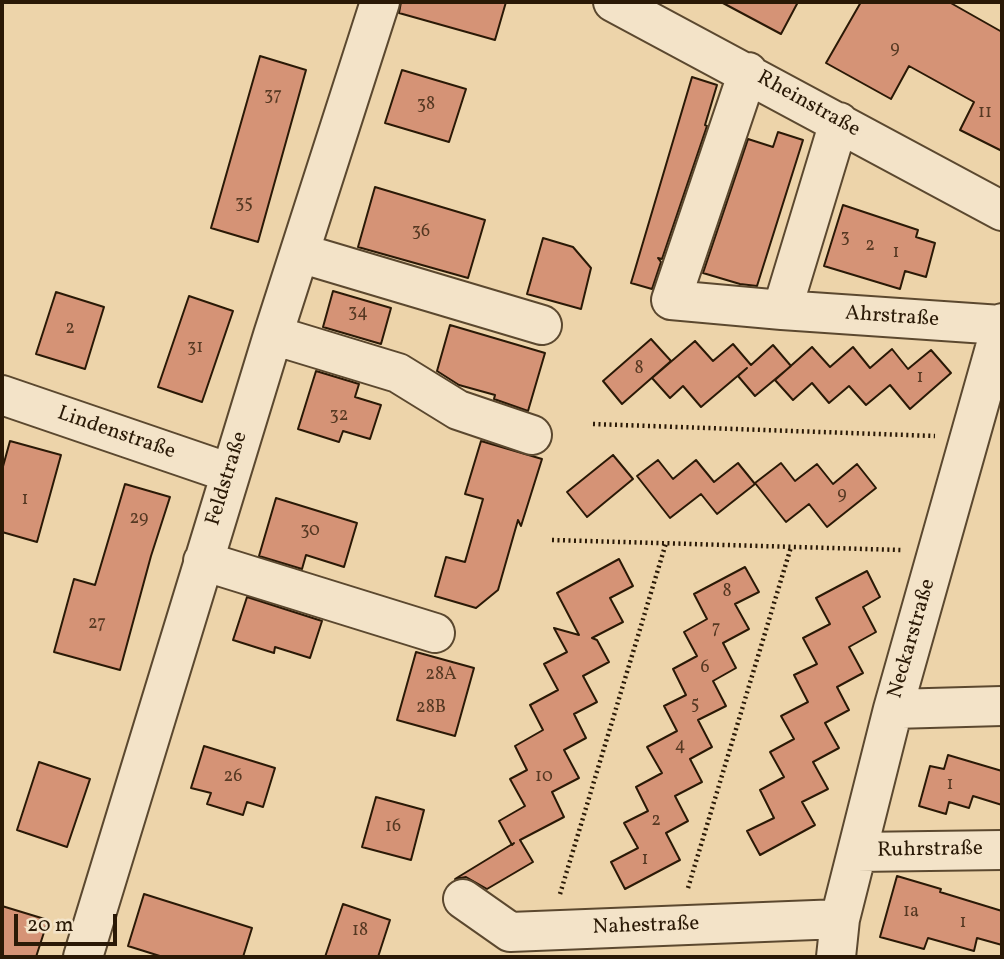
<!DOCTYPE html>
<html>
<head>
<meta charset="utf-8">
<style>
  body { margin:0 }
  #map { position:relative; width:1004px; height:959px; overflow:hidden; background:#edd4aa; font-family:Vollkorn,serif }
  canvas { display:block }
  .frame { position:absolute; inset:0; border:4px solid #2a1906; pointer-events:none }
  .scale { position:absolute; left:14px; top:914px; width:103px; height:32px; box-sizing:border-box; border:4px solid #2a1906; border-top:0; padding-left:9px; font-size:21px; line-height:24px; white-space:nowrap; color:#2a1906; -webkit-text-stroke:5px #f3e3c8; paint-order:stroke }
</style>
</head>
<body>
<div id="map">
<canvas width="1004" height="959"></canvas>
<div class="frame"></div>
<div class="scale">20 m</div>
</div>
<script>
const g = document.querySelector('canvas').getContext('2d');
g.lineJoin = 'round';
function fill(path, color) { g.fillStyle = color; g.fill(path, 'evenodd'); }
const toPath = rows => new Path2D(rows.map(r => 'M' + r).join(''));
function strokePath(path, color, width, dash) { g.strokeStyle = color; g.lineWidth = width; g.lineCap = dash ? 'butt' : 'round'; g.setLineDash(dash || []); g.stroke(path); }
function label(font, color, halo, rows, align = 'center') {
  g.font = font + ' Vollkorn,serif'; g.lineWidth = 7; g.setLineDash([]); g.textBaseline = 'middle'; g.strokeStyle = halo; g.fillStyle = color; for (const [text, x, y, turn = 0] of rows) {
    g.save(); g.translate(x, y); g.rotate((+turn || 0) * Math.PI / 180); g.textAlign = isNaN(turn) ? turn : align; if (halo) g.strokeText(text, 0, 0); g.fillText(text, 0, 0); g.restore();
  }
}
const building = toPath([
  [401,2,506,2,495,40,399,13,401,2],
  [721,2,798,2,781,34,721,2],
  [861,2,949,2,1002,32,1002,151,960,130,974,102,909,66,891,99,826,63,861,2],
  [260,56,306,70,258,242,211,228,260,56],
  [402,70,466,89,449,142,385,123,402,70],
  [692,77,717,85,705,125,707,126,662,259,658,258,661,262,652,289,631,283,692,77],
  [778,132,803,140,757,286,740,284,703,273,748,139,773,147,778,132],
  [375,187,485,220,468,278,358,247,375,187],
  [843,205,918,230,916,237,935,243,926,277,905,271,900,289,824,266,843,205],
  [543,238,573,247,591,268,581,309,527,294,543,238],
  [333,291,391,308,381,344,323,327,333,291],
  [56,292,104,307,85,369,36,354,56,292],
  [189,296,233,311,202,402,158,387,189,296],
  [450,325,545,353,528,411,494,399,495,395,459,385,437,371,450,325],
  [651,339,671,361,622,404,603,381,651,339],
  [695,341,713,361,733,344,751,365,773,345,791,366,755,396,738,376,747,368,701,407,683,386,670,398,652,378,695,341],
  [812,347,830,367,853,347,870,368,892,349,908,369,931,350,951,373,910,409,890,385,866,405,849,386,829,403,812,383,793,400,775,380,812,347],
  [316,371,359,384,355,397,381,405,370,439,343,431,339,442,298,429,316,371],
  [10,441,61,455,37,542,2,532,2,470,10,441],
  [481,441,542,459,521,526,518,520,498,590,476,608,435,596,446,557,465,562,483,499,465,494,481,441],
  [613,455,633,479,587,517,567,492,613,455],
  [658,460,673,479,696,460,714,482,738,463,755,484,717,514,701,494,670,518,637,476,658,460],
  [781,463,795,481,817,464,833,484,857,464,876,488,827,527,809,504,786,522,755,483,781,463],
  [125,484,170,497,151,556,120,670,54,652,74,579,95,585,125,484],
  [276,498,357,523,344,567,306,555,302,569,259,556,276,498],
  [619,559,633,586,610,598,623,622,592,638,597,640,609,662,583,676,597,702,574,714,586,738,564,750,579,778,552,792,564,817,520,840,533,862,487,889,466,877,455,879,514,843,512,845,499,821,525,806,510,779,527,770,515,746,543,730,530,705,558,690,544,664,567,652,554,628,579,635,557,593,619,559],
  [745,567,759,592,735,604,749,629,723,643,736,668,713,681,726,706,698,720,712,747,690,759,702,782,675,796,688,821,666,833,680,860,625,889,611,862,638,848,624,823,648,811,636,787,662,773,647,747,677,731,664,706,686,695,673,669,697,656,684,632,707,619,694,594,745,567],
  [867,571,880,597,863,607,876,632,849,647,863,673,837,687,849,710,825,723,839,748,813,762,828,789,802,802,815,825,760,855,747,831,774,818,760,790,784,777,770,752,794,739,781,716,808,702,794,675,817,664,803,638,830,624,816,598,867,571],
  [247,597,322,621,310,658,275,647,274,653,233,640,247,597],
  [416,652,474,668,455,736,397,720,416,652],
  [204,746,275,768,263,807,247,802,243,815,207,804,211,793,191,788,204,746],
  [948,755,1002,771,1002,805,973,796,969,808,949,802,946,814,919,806,930,766,944,769,948,755],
  [39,762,90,779,67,847,17,830,39,762],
  [376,797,424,810,411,860,362,847,376,797],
  [897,876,941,889,940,892,1002,911,1002,945,977,938,974,951,928,938,924,949,880,937,897,876],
  [144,894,252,928,243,957,163,957,128,946,144,894],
  [343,904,390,920,378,957,325,957,343,904],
  [2,906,48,920,36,957,2,957,2,906]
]);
fill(building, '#d59376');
strokePath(building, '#2a1906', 2);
const minor = toPath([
  [613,2,1002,211],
  [748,72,671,300,782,310,839,122],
  [300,253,542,325],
  [782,310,1001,325],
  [273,335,398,373,458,410,532,435],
  [2,395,230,473],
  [203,561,435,633],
  [893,709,1002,706],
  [857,852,1002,850],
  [463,899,510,932,840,919],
  [83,957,273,335,380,2],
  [836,957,840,919,893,709,1002,323]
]);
strokePath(minor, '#5b482f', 42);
strokePath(toPath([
  [593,424,935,436],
  [552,540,901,550],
  [688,888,791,547],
  [560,894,666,543]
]), '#2a1906', 4.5, [2, 3.5]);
strokePath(minor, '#f3e3c8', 38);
label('18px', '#553822', null, [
  ["9",895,50],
  ["37",273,97],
  ["38",426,106],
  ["11",985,114],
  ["35",244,205],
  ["36",421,233],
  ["3",845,239],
  ["2",870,247],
  ["1",896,254],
  ["34",358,314],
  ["2",70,330],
  ["31",195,349],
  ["8",639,370],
  ["1",920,379],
  ["32",339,417],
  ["9",842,496],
  ["1",25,501],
  ["29",139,520],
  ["30",310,532],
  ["8",727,593],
  ["27",97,625],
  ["7",716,630],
  ["6",705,669],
  ["28A",441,676],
  ["5",695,706],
  ["28B",431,709],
  ["4",680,747],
  ["26",233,778],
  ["10",544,778],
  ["1",950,786],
  ["2",656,822],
  ["16",393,828],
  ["1",645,861],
  ["1a",911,913],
  ["1",963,924],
  ["18",360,932]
]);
label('21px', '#2a1906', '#f3e3c8', [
  ["Rheinstraße",808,105,29],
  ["Ahrstraße",892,318,4],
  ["Lindenstraße",116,434,19],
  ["Feldstraße",228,479,-73],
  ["Neckarstraße",913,639,-74],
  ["Ruhrstraße",930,851,-1],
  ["Nahestraße",646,927,-2]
]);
</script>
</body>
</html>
